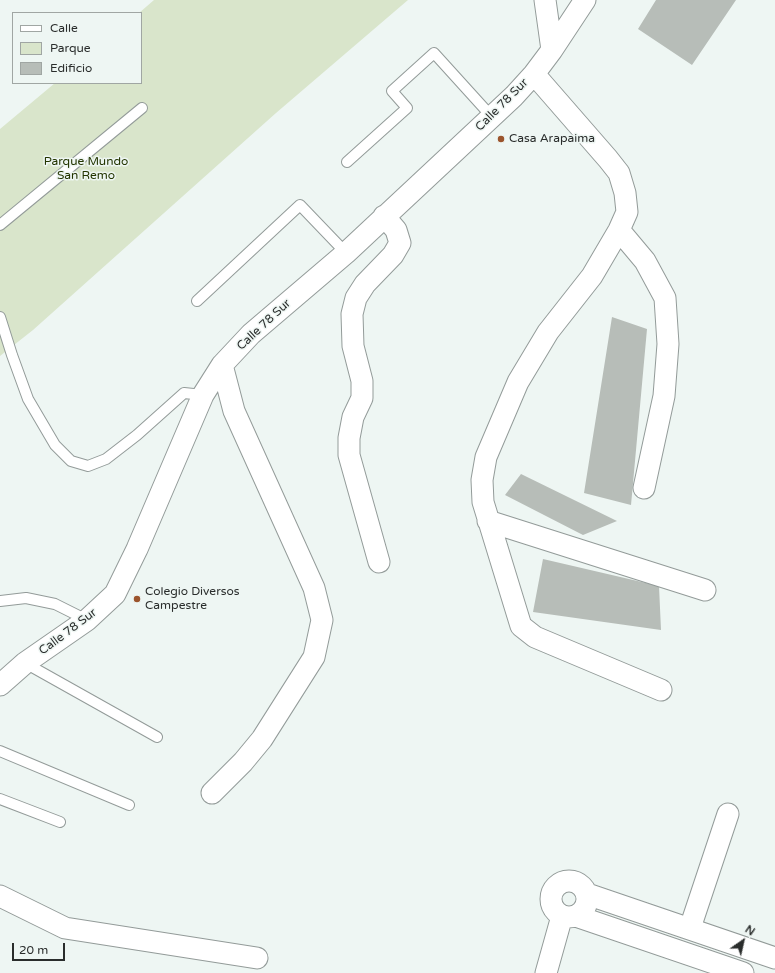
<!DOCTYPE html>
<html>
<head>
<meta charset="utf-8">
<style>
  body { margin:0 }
  #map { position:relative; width:775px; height:973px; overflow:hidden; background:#eef6f3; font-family:"Varela Round",sans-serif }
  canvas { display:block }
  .legend { position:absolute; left:12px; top:12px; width:130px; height:72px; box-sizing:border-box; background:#eef6f3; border:1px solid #a0a6a3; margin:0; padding:5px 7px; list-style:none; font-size:12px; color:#2a2d2c }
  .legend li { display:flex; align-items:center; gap:8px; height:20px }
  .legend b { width:20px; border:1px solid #a0a6a3 }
  .north { position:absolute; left:723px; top:921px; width:40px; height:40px; -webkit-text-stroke:3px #eef6f3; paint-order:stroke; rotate:34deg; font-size:11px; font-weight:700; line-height:16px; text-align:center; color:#2a2d2c }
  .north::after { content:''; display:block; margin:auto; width:14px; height:18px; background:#2a2d2c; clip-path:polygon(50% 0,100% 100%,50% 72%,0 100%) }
  .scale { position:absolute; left:12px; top:943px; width:53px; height:18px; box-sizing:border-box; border:2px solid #2a2d2c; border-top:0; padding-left:5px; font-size:12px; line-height:14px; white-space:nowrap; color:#2a2d2c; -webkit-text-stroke:3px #eef6f3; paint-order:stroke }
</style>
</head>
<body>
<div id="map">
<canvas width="775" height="973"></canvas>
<ul class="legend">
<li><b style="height:5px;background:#fff"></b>Calle</li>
<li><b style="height:11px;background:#d9e5cb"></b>Parque</li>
<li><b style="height:11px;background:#b7bdb8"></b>Edificio</li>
</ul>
<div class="north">N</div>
<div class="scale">20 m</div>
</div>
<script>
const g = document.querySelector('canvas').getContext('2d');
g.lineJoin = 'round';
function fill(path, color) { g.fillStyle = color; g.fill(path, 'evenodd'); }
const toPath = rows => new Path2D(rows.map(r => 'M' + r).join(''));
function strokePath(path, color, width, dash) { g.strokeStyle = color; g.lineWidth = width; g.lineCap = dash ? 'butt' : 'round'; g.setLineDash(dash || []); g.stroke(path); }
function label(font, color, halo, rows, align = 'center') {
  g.font = font + ' "Varela Round",sans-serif'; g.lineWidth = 3; g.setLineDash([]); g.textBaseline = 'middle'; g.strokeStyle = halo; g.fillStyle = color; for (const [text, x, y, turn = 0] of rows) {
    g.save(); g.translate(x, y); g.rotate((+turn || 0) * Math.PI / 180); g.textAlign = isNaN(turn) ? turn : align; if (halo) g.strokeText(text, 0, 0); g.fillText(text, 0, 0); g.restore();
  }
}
fill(toPath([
  [154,0,408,0,276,113,33,330,0,356,0,129,55,83,141,83,141,13,139,13]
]), '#d9e5cb');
fill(toPath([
  [656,0,736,0,692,65,638,29],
  [612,317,647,329,631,505,584,493],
  [521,474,617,521,583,535,505,495],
  [543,559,659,586,661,630,533,612]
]), '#b7bdb8');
const lane = toPath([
  [347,162,407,108,392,91,434,53,492,117],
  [0,225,142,108],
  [197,301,300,205,346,253],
  [0,317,12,355,28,399,55,445,71,461,88,466,106,459,137,435,184,393,203,395],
  [0,601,26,598,55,604,87,620],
  [25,663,157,737],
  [0,751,129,805],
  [0,799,60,822]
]);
const street = toPath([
  [545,0,552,50],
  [534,74,608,159,619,173,625,193,627,212,619,230,592,276,548,332,518,382,486,457,482,480,483,502,521,626,535,637,661,690],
  [619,230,645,261,665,298,668,344,664,396,644,488],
  [488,521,705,590],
  [379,562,349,455,349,438,353,417,362,398,362,381,353,346,352,314,356,298,365,284,393,255,400,243,396,230,384,216],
  [0,685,25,663,87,620,115,594,137,549,203,395,222,365,251,334,346,253,514,96,534,74,552,50,585,0],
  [212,793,243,762,262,739,314,657,322,620,314,588,234,411,222,365],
  '551 899a18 18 0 1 1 36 0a18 18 0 1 1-36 0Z',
  [587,894,775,958],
  [0,896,65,928,257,958],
  [576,916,743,973],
  [690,928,728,814],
  [546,973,562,916]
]);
strokePath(lane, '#939b99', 12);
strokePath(street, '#939b99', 23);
strokePath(lane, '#fff', 10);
strokePath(street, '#fff', 21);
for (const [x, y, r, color] of [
  [501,139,4,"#9b542c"],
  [137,599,4,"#9b542c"]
]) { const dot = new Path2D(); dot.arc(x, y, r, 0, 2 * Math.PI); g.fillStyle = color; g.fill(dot); strokePath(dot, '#eef6f3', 1.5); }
label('12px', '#2a2d2c', '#eef6f3', [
  ["Calle 78 Sur",502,105,-45],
  ["Calle 78 Sur",264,325,-43],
  ["Calle 78 Sur",68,632,-37]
]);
label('12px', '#2a2d2c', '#eef6f3', [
  ["Casa Arapaima",509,139],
  ["Colegio Diversos",145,592],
  ["Campestre",145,606]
], 'left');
label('12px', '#233500', '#eef6f3', [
  ["Parque Mundo",86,162],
  ["San Remo",86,176]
]);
</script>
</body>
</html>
